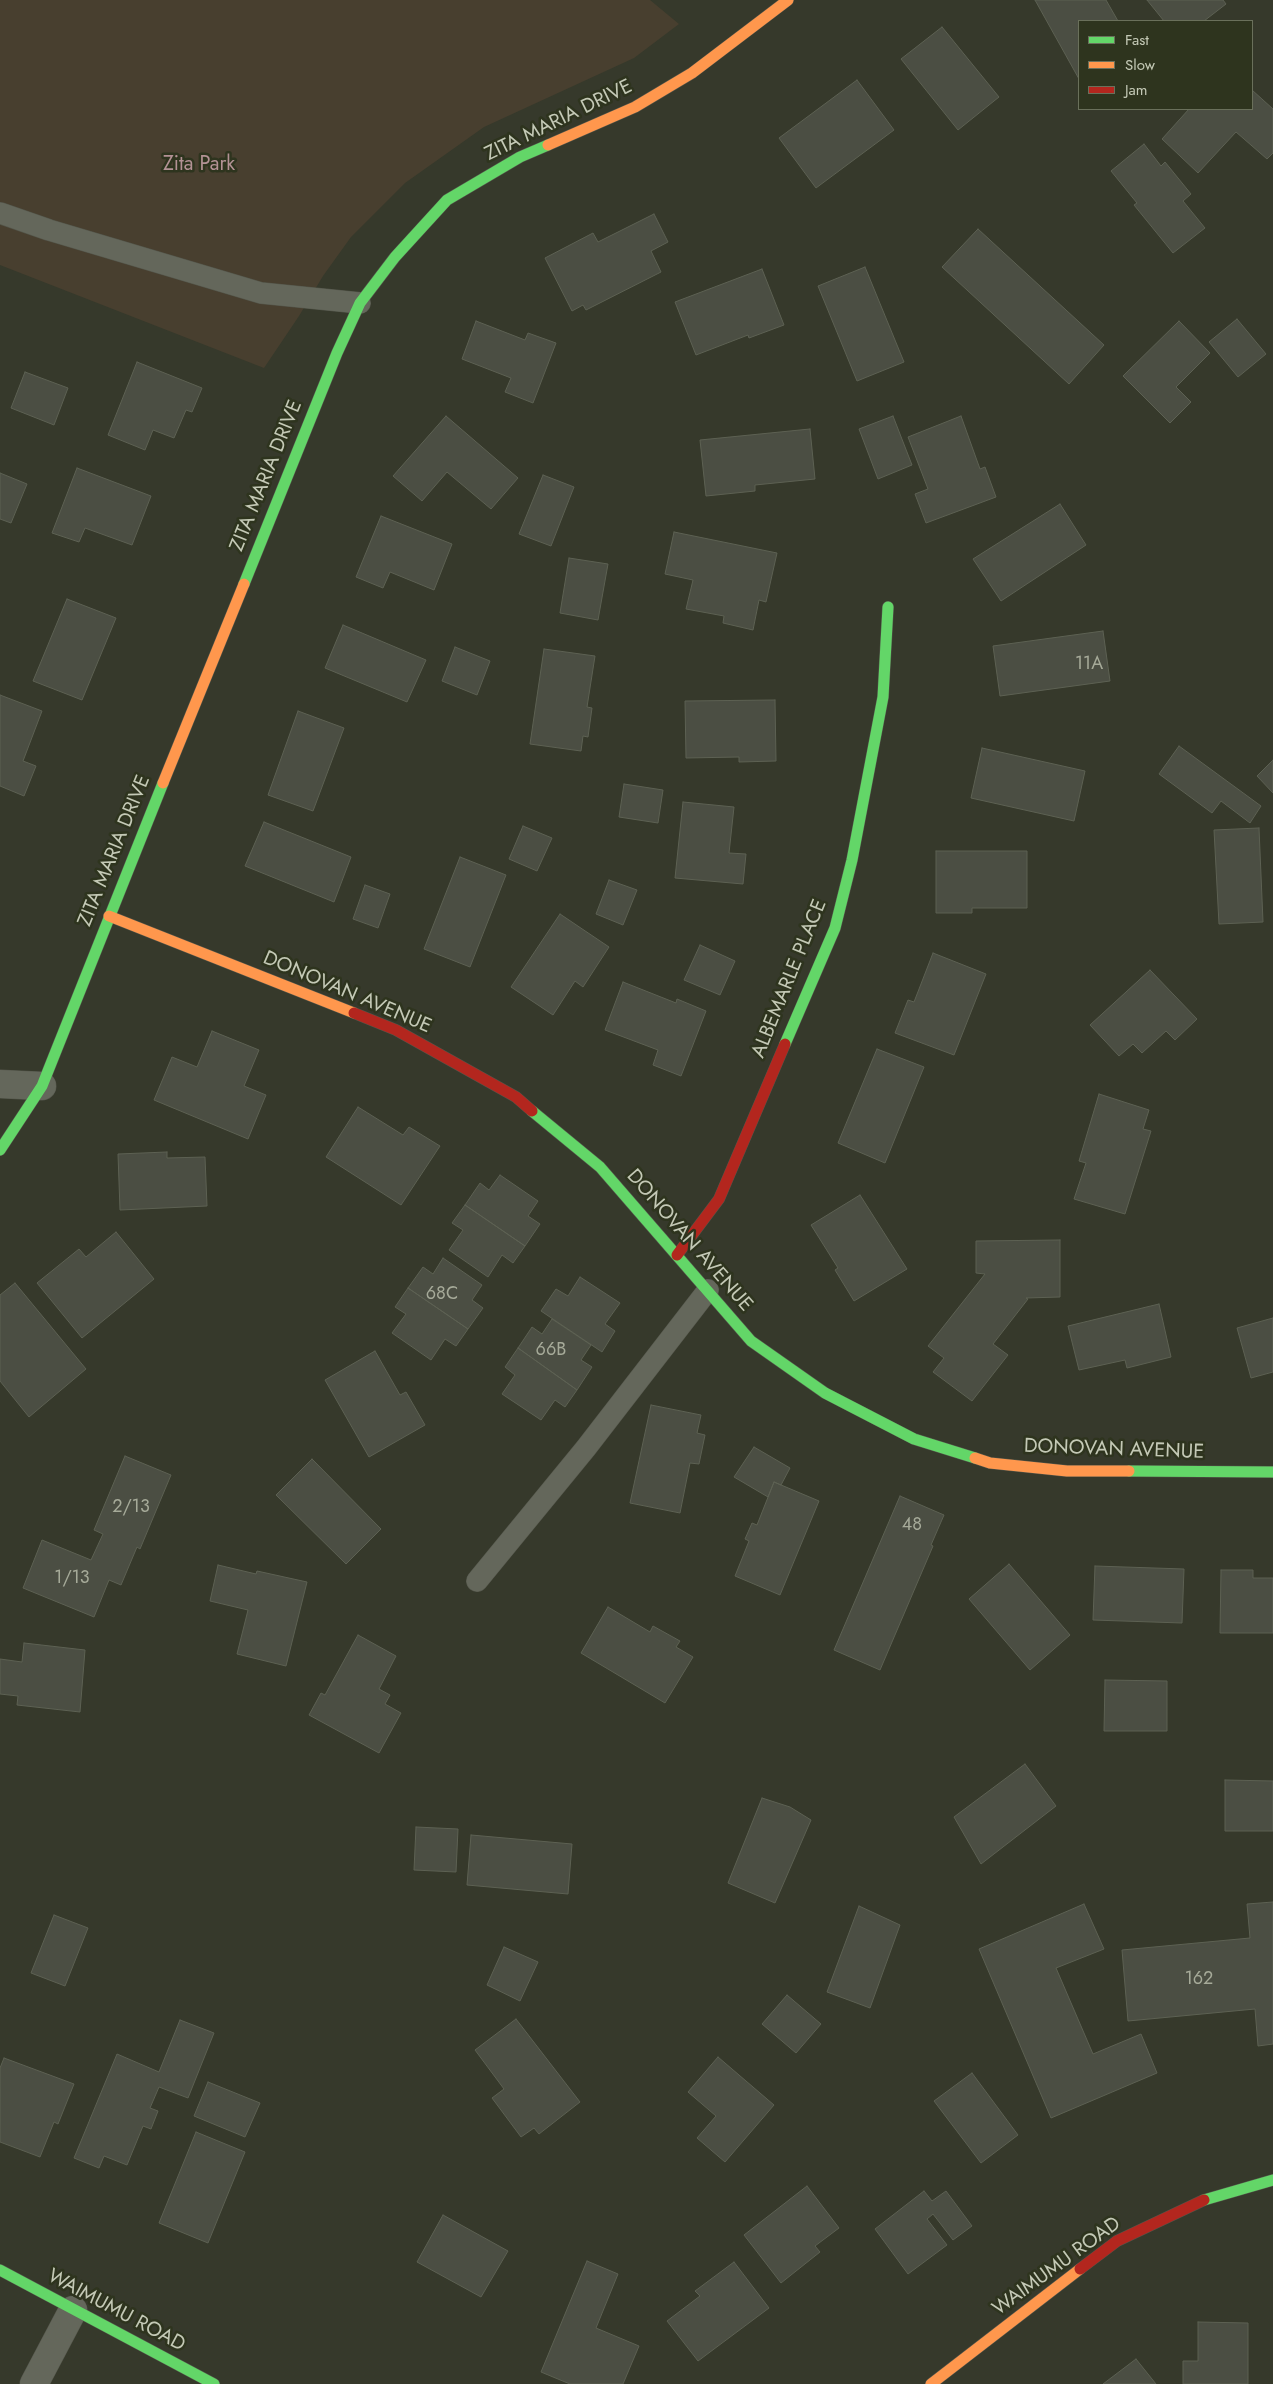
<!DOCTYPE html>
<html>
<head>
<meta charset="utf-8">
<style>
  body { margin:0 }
  #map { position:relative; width:1273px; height:2384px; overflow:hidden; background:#36392b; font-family:Jost,sans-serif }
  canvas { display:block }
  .legend { position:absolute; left:1078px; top:20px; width:175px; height:90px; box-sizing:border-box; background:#2e341e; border:1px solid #6a705b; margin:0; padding:6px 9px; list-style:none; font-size:15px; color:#c4c9b6 }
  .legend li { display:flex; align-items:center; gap:10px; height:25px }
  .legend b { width:25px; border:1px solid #6a705b }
</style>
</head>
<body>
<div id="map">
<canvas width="1273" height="2384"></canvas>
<ul class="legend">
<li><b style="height:6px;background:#63d668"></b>Fast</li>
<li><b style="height:6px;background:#ff974d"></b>Slow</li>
<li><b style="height:6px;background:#b3261e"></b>Jam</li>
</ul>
</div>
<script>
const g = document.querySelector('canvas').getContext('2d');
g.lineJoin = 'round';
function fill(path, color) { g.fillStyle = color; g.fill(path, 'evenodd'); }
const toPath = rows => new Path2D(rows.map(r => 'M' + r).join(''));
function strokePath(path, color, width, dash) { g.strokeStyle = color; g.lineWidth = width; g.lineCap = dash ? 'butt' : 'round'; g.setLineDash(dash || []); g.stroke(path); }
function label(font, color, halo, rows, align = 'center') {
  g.font = font + ' Jost,sans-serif'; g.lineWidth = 5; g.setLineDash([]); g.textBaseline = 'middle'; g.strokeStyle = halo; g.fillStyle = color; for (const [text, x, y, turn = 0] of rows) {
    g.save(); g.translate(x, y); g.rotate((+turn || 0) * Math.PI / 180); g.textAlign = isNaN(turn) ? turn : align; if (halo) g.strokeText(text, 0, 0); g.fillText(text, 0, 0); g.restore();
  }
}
fill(toPath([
  [0,0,650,0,679,24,634,58,484,127,405,183,351,237,323,276,299,316,264,368,0,265]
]), '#483f2f');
const building = toPath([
  [1035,0,1106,0,1118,21,1079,21,1079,79,1035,0],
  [1147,0,1223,0,1226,4,1204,21,1164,21,1147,0],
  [942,27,999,97,958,130,901,59,942,27],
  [857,80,894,130,816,188,779,138,857,80],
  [1252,90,1273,109,1273,153,1267,159,1236,132,1198,173,1162,139,1189,109,1252,109,1252,90],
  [1144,144,1161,166,1165,162,1191,194,1183,201,1205,228,1173,253,1134,205,1137,203,1111,171,1144,144],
  [654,214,668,242,651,251,661,272,586,310,583,305,572,311,545,258,593,233,598,242,654,214],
  [978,229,1104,345,1069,384,942,267,978,229],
  [865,267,904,362,857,381,818,286,865,267],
  [762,269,784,325,749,338,748,335,696,355,675,302,762,269],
  [1237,319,1266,354,1238,377,1209,342,1237,319],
  [476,321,525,340,528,333,556,343,533,403,505,392,511,378,462,359,476,321],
  [1179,321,1210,353,1176,387,1191,402,1170,423,1123,376,1179,321],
  [137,362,202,388,192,412,186,410,174,438,153,430,145,450,108,435,137,362],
  [25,372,68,388,54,425,11,408,25,372],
  [446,416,518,478,491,509,447,472,422,501,393,476,446,416],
  [893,416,912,465,878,479,859,429,893,416],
  [961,416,980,469,985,467,996,497,926,523,915,494,928,489,908,437,961,416],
  [810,429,815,479,755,485,755,491,706,496,700,440,810,429],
  [77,468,151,496,132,545,85,528,79,542,52,533,77,468],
  [0,473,27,484,11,523,0,519,0,473],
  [543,475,574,487,551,546,519,534,543,475],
  [1060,504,1086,545,1001,601,973,559,1060,504],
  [381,516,452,544,434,590,390,572,383,588,356,577,381,516],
  [674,532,777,553,766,602,759,600,753,630,723,623,724,616,686,609,693,580,665,574,674,532],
  [569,558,608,564,598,620,560,613,569,558],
  [67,599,116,618,82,700,33,681,67,599],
  [343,625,426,660,407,702,325,668,343,625],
  [1103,631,1110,681,1000,696,993,646,1103,631],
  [455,647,490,661,477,695,442,681,455,647],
  [544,649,595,656,587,707,592,708,588,737,583,736,581,751,530,744,544,649],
  [0,695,42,711,23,761,36,766,24,796,0,786,0,695],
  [775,700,776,761,739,762,739,757,686,758,685,701,775,700],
  [298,711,344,728,313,811,268,795,298,711],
  [1179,746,1261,806,1250,823,1221,801,1212,813,1159,774,1179,746],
  [982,748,1085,771,1074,821,971,798,982,748],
  [1273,760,1273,793,1257,776,1273,760],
  [624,784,663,790,658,823,619,817,624,784],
  [683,802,734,807,729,853,746,854,743,884,675,878,683,802],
  [264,822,351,857,334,902,245,866,264,822],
  [523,826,552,838,537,871,509,859,523,826],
  [1259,828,1263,922,1219,924,1214,830,1259,828],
  [936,851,1027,851,1027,908,972,908,972,913,936,913,936,851],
  [460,857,506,875,470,967,424,949,460,857],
  [609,880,637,890,623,925,596,914,609,880],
  [365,885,390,894,378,928,353,919,365,885],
  [560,914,609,947,583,987,575,981,553,1015,511,987,560,914],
  [700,945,735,961,720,995,684,980,700,945],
  [933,953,986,974,954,1055,895,1033,908,1000,914,1002,933,953],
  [1150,970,1197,1019,1175,1040,1166,1031,1142,1053,1133,1044,1119,1056,1090,1025,1150,970],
  [623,982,676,1003,677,999,706,1011,681,1076,653,1065,658,1050,605,1030,623,982],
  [212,1031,259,1050,244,1086,266,1095,248,1139,154,1100,172,1057,197,1067,212,1031],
  [877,1049,924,1067,885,1163,838,1143,877,1049],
  [1099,1094,1149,1110,1143,1129,1151,1131,1125,1214,1074,1199,1086,1163,1079,1161,1099,1094],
  [358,1107,403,1135,409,1127,440,1146,401,1205,326,1157,358,1107],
  [167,1152,167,1158,205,1157,207,1206,120,1210,118,1154,167,1152],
  [500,1175,538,1201,528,1216,540,1224,525,1246,465,1205,480,1183,489,1190,500,1175],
  [860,1195,907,1269,854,1301,835,1270,838,1268,811,1225,860,1195],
  [465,1205,525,1246,513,1263,502,1255,488,1277,449,1250,463,1230,452,1223,465,1205],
  [116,1232,154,1279,82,1338,37,1283,79,1249,86,1257,116,1232],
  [1060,1240,1060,1297,1026,1298,1028,1299,993,1344,1008,1355,972,1401,933,1372,944,1358,928,1346,985,1274,976,1273,976,1241,1060,1240],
  [443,1258,482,1285,472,1300,483,1308,468,1329,408,1288,423,1267,433,1274,443,1258],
  [580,1277,620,1303,605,1324,615,1331,602,1352,541,1311,556,1289,568,1296,580,1277],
  [15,1283,86,1369,29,1417,0,1381,0,1295,15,1283],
  [408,1288,468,1329,456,1346,445,1339,431,1360,392,1333,406,1314,395,1307,408,1288],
  [1159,1304,1171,1357,1127,1368,1125,1360,1079,1370,1068,1326,1159,1304],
  [1273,1318,1273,1372,1251,1378,1237,1328,1273,1318],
  [552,1319,591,1345,581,1360,592,1367,577,1390,518,1348,532,1327,542,1334,552,1319],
  [518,1348,577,1390,565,1407,555,1400,541,1420,502,1394,515,1375,505,1367,518,1348],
  [375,1351,400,1395,406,1392,425,1425,369,1457,325,1380,375,1351],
  [651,1405,701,1415,697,1433,705,1435,699,1464,690,1463,680,1513,630,1503,651,1405],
  [754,1447,790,1468,781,1485,774,1482,768,1497,734,1477,754,1447],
  [125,1456,171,1475,140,1549,137,1547,121,1585,109,1580,94,1617,23,1588,42,1540,91,1560,103,1534,94,1530,125,1456],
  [312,1459,381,1529,346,1564,276,1495,312,1459],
  [774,1482,819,1501,780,1595,735,1576,749,1541,745,1539,752,1523,757,1525,774,1482],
  [900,1496,944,1515,931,1545,933,1546,880,1670,834,1650,900,1496],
  [1009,1564,1070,1635,1030,1670,969,1599,1009,1564],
  [218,1565,256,1574,257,1571,307,1582,286,1666,237,1654,248,1610,210,1601,218,1565],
  [1095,1566,1184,1569,1182,1623,1093,1620,1095,1566],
  [1221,1570,1253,1570,1253,1578,1273,1578,1273,1633,1220,1633,1221,1570],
  [608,1607,650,1632,653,1626,680,1641,676,1647,693,1657,665,1703,581,1653,608,1607],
  [358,1635,396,1656,379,1689,390,1695,385,1704,401,1713,379,1753,309,1715,321,1693,325,1695,358,1635],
  [24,1643,85,1650,80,1712,17,1705,18,1696,0,1694,0,1659,22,1662,24,1643],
  [1105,1680,1167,1681,1167,1731,1104,1731,1105,1680],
  [1025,1764,1056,1806,981,1864,954,1817,1025,1764],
  [1225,1780,1273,1781,1273,1831,1225,1831,1225,1780],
  [762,1798,790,1807,811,1820,775,1903,728,1883,762,1798],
  [416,1827,458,1829,456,1872,414,1870,416,1827],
  [471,1835,572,1844,568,1894,467,1885,471,1835],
  [1273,1902,1273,2044,1258,2046,1255,2009,1128,2021,1122,1950,1250,1938,1247,1904,1273,1902],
  [1084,1904,1104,1949,1056,1968,1093,2054,1141,2034,1157,2073,1051,2118,979,1949,1084,1904],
  [859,1906,900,1925,870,2008,827,1992,859,1906],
  [54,1915,88,1928,65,1986,31,1973,54,1915],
  [504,1947,538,1962,520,2001,487,1985,504,1947],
  [787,1995,821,2024,796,2053,762,2024,787,1995],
  [516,2019,580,2102,539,2134,534,2128,521,2137,492,2098,504,2089,475,2050,516,2019],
  [180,2020,214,2033,188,2098,159,2087,150,2108,158,2111,151,2129,143,2126,127,2165,104,2156,99,2168,74,2158,117,2054,159,2072,180,2020],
  [718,2057,774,2105,725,2162,697,2138,716,2116,688,2092,718,2057],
  [4,2058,74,2084,58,2124,54,2122,40,2157,0,2142,0,2068,4,2058],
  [972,2073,1018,2135,981,2163,934,2101,972,2073],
  [208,2082,260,2103,245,2137,194,2116,208,2082],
  [196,2132,245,2152,208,2243,159,2223,196,2132],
  [807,2186,839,2228,815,2246,820,2252,781,2283,744,2235,807,2186],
  [924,2191,932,2201,946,2191,972,2226,953,2240,933,2214,927,2219,947,2245,908,2274,875,2229,924,2191],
  [443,2215,508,2251,481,2297,417,2262,443,2215],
  [587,2261,618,2274,596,2328,639,2346,623,2384,570,2384,541,2372,587,2261],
  [734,2262,769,2308,698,2361,667,2321,700,2296,695,2291,734,2262],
  [1198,2322,1248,2323,1248,2384,1183,2384,1183,2361,1198,2361,1198,2322],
  [1136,2359,1156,2384,1103,2384,1136,2359]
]);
fill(building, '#4b4e43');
strokePath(building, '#5d6153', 1);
const lane = toPath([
  [0,213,49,230,261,293,360,303],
  [477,1581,586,1448,708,1290]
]);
const street = toPath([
  [0,1084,42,1086],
  [34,2384,73,2310]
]);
const fast = toPath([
  [244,584,337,353,360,303,395,257,447,200,520,157,548,145],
  [785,1044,835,928,852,860,883,697,888,607],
  [532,1111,600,1167,751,1341,825,1393,914,1439,975,1458],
  [0,1150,42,1086,163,783],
  [1129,1471,1273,1472],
  [1204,2200,1273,2180],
  [0,2270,214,2384]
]);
const slow = toPath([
  [548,145,635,107,692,73,788,0],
  [163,783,244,584],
  [109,916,354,1013],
  [975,1458,990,1463,1067,1471,1129,1471],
  [931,2384,1080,2269]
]);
const jam = toPath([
  [354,1013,396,1030,516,1097,532,1111],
  [677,1255,719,1199,785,1044],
  [1080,2269,1117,2241,1204,2200]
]);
strokePath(lane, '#54564b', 22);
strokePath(street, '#54564b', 29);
strokePath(fast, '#54564b', 12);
strokePath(slow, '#54564b', 12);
strokePath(jam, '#54564b', 12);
strokePath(lane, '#64675b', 21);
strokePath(street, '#64675b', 28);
strokePath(fast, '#63d668', 11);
strokePath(slow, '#ff974d', 11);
strokePath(jam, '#b3261e', 11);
label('18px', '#a6aa99', null, [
  ["11A",1089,665],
  ["68C",442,1295],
  ["66B",551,1351],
  ["2/13",131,1508],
  ["48",912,1526],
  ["1/13",72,1579],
  ["162",1199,1980]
]);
label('20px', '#c4c9b6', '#2e341e', [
  ["ZITA MARIA DRIVE",559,121,-26],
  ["ZITA MARIA DRIVE",267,476,-68],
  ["ZITA MARIA DRIVE",115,851,-68],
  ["ALBEMARLE PLACE",790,979,-68],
  ["DONOVAN AVENUE",347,993,23],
  ["DONOVAN AVENUE",689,1241,49],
  ["DONOVAN AVENUE",1114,1450,2],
  ["WAIMUMU ROAD",1057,2267,-36],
  ["WAIMUMU ROAD",116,2311,28]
]);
label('20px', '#b39295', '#2e341e', [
  ["Zita Park",199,165]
]);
</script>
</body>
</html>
